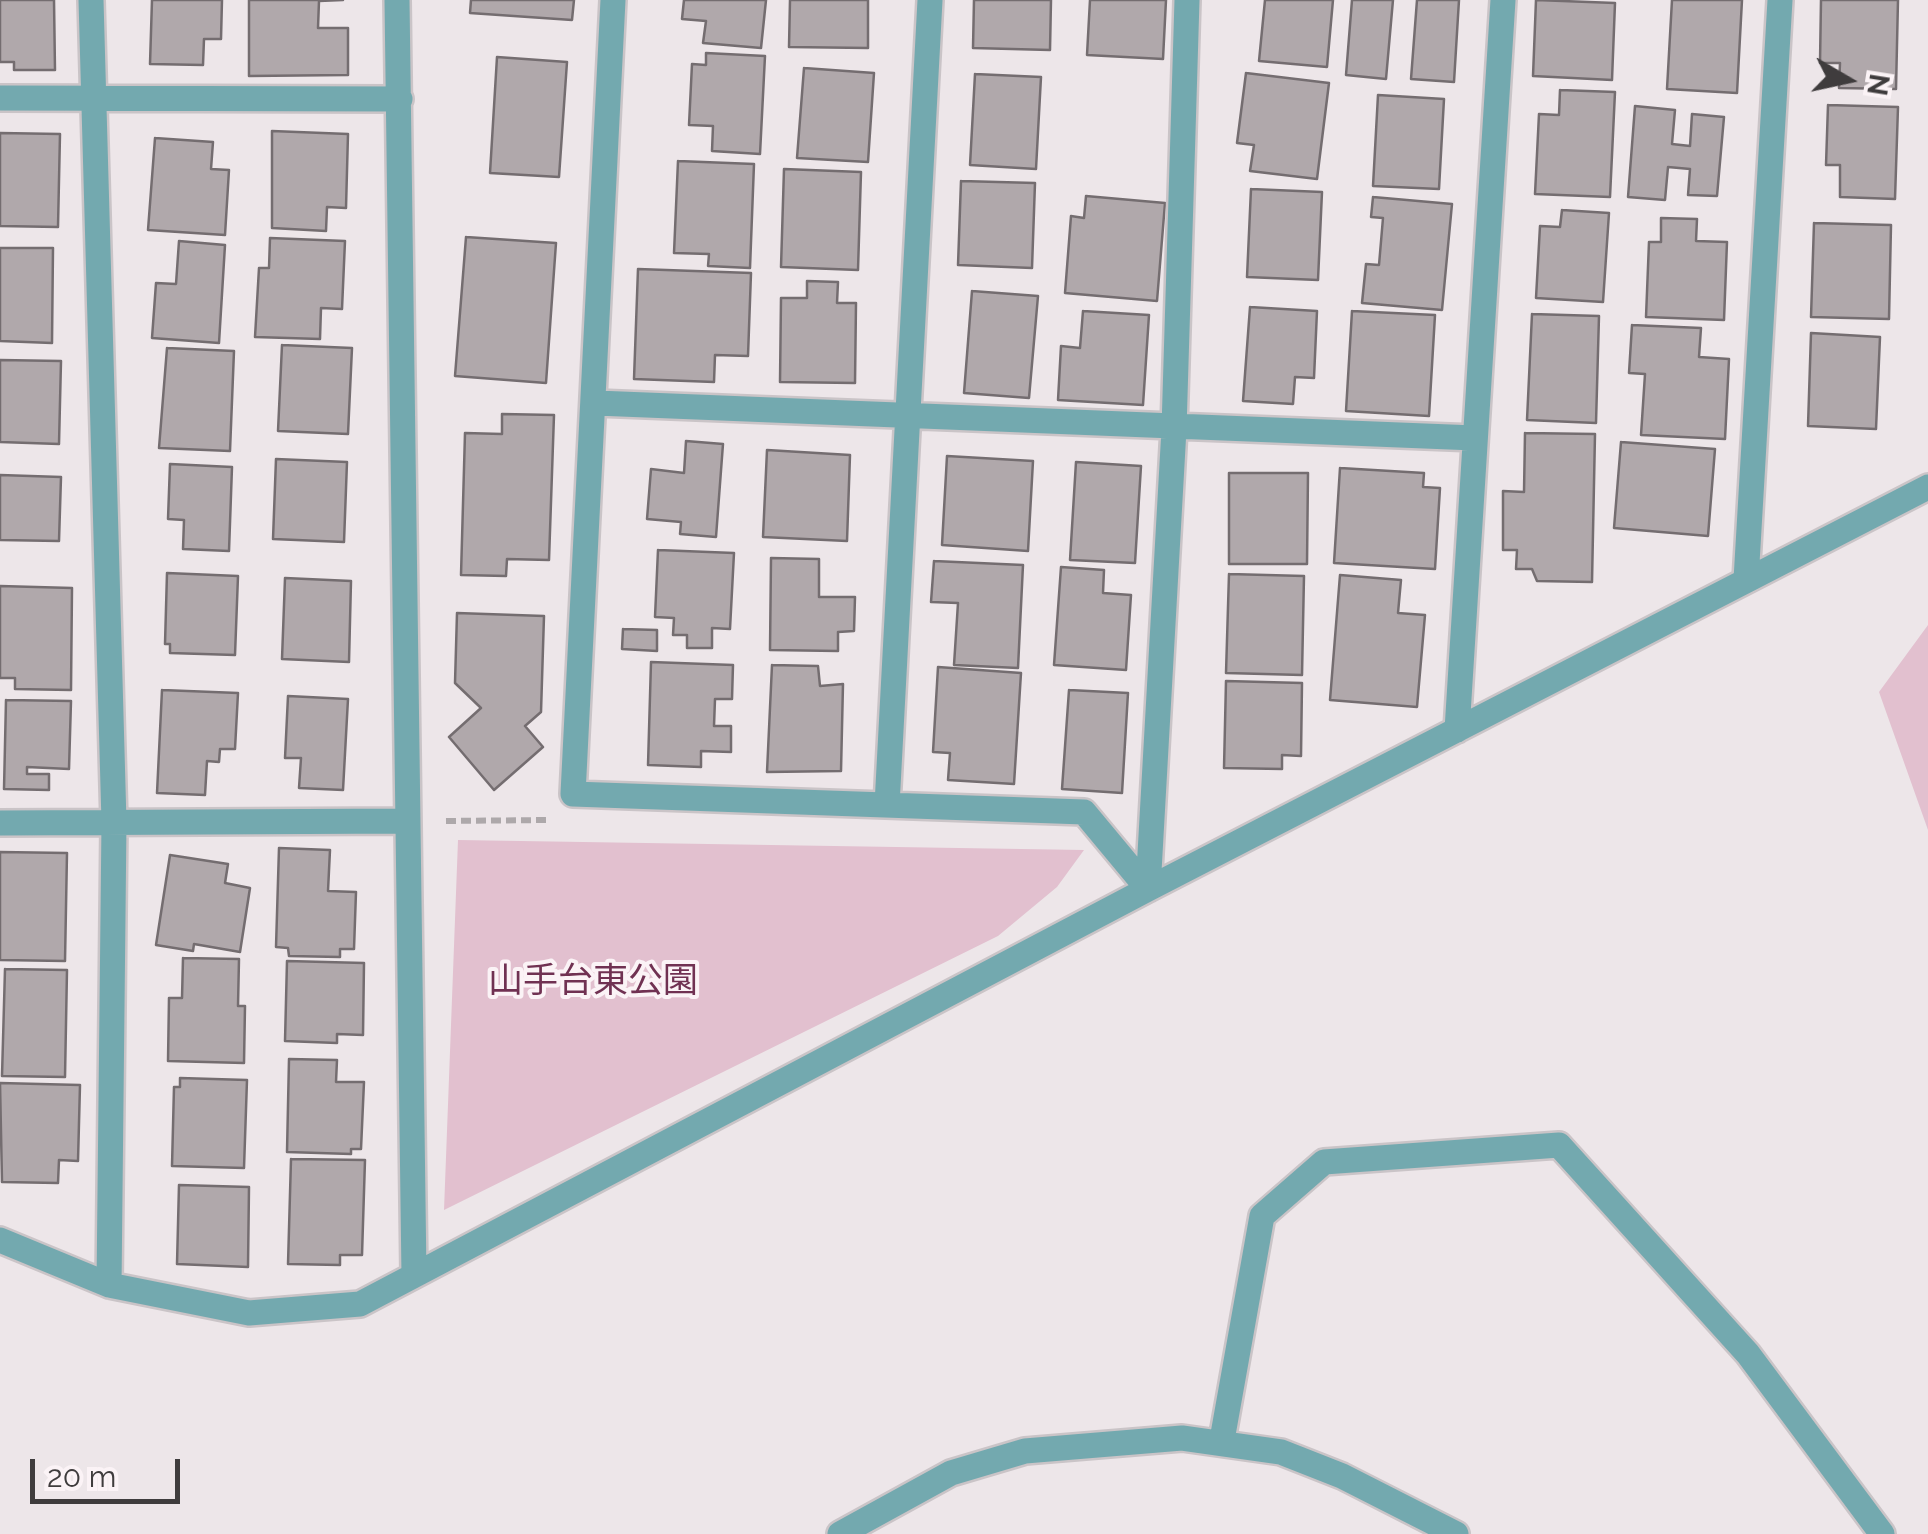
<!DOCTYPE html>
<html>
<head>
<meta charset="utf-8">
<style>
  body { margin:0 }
  #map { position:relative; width:1928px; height:1534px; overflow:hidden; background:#ede6e9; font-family:Raleway,sans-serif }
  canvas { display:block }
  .north { position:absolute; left:1798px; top:30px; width:100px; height:100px; -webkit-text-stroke:8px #fbf3f6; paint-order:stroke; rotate:99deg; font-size:28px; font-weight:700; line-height:40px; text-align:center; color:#3f3c3d }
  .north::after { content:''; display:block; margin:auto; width:35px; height:45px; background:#3f3c3d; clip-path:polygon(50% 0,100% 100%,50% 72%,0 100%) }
  .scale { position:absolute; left:30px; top:1459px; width:150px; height:45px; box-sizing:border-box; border:5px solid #3f3c3d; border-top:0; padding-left:12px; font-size:30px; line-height:35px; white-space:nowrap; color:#3f3c3d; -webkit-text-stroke:8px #fbf3f6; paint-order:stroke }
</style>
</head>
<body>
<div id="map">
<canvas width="1928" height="1534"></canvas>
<div class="north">N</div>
<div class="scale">20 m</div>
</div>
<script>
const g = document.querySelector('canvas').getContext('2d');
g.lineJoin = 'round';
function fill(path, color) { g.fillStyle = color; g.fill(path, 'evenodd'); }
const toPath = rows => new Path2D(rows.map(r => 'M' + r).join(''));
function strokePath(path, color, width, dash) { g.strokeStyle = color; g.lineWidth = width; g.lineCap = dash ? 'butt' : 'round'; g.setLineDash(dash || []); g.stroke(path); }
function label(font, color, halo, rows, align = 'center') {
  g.font = font + ' Raleway,"Noto Sans JP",sans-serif'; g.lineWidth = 8; g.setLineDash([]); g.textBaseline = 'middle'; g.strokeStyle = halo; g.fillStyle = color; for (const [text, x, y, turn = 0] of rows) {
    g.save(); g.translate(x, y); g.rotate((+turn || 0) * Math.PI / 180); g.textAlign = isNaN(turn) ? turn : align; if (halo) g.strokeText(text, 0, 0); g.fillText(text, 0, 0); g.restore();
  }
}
fill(toPath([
  [1928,625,1928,830,1879,692],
  [458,840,1084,850,1057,887,998,936,444,1210]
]), '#e2c0cf');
const building = toPath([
  [0,0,54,0,55,70,14,70,14,62,0,62,0,0],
  [152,0,222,0,221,39,204,39,203,65,150,64,152,0],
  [249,0,343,0,319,1,318,28,348,28,348,75,249,76,249,0],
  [471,0,574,0,572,20,470,13,471,0],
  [684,0,766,0,761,48,703,43,706,21,682,19,684,0],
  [790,0,868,0,868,48,789,47,790,0],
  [974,0,1051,0,1050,50,973,48,974,0],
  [1090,0,1166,0,1163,59,1087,55,1090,0],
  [1265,0,1333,0,1327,67,1259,61,1265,0],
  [1352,0,1393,0,1386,79,1346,75,1352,0],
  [1417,0,1459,0,1454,82,1411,79,1417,0],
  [1536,0,1615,3,1612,80,1533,76,1536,0],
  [1672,0,1742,0,1737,93,1667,89,1672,0],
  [1821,0,1898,0,1896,89,1839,88,1840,63,1820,63,1821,0],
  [706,53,765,56,760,154,712,151,713,126,689,125,692,64,706,65,706,53],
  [497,57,567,62,559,177,490,173,497,57],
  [804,68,874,73,868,162,797,158,804,68],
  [1246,73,1329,83,1317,179,1250,171,1254,145,1237,143,1246,73],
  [975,74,1041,77,1036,169,970,165,975,74],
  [1560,90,1615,92,1610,197,1535,194,1539,114,1559,115,1560,90],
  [1378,95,1444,99,1439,189,1373,186,1378,95],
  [1828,105,1898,107,1895,199,1840,197,1840,165,1826,165,1828,105],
  [1635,106,1675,110,1672,144,1690,146,1692,114,1724,117,1717,196,1688,195,1690,169,1668,167,1665,200,1628,197,1635,106],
  [272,131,348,134,346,208,327,207,326,231,272,228,272,131],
  [0,133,60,134,58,227,0,226,0,133],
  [155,138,213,142,211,169,229,170,225,235,148,230,155,138],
  [678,161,754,164,750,268,708,266,709,254,674,253,678,161],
  [784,169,861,172,858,270,781,267,784,169],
  [961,181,1035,183,1032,268,958,265,961,181],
  [1251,189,1322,192,1318,280,1247,277,1251,189],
  [1086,196,1165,203,1157,301,1065,293,1071,216,1084,218,1086,196],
  [1373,197,1452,204,1442,310,1362,303,1366,264,1379,265,1383,218,1371,217,1373,197],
  [1562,210,1609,213,1603,302,1536,298,1540,226,1560,227,1562,210],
  [1661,218,1697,219,1696,241,1727,242,1724,320,1646,317,1649,242,1661,242,1661,218],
  [1814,223,1891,225,1889,319,1811,317,1814,223],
  [466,237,556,243,546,383,455,376,466,237],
  [270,238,345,241,342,309,321,308,320,339,255,337,259,268,269,268,270,238],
  [179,241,225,245,219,343,152,338,156,283,176,284,179,241],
  [0,248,53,248,52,343,0,341,0,248],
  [638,269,751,273,748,356,715,355,714,382,634,379,638,269],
  [807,281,838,282,837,303,856,303,855,383,780,382,781,298,807,298,807,281],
  [972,291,1038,296,1029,398,964,393,972,291],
  [1250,307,1317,311,1314,378,1295,377,1293,404,1243,401,1250,307],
  [1083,311,1149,315,1143,405,1058,400,1061,346,1080,348,1083,311],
  [1352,311,1435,315,1429,416,1346,411,1352,311],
  [1532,314,1599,316,1596,423,1527,420,1532,314],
  [1632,325,1701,328,1699,357,1729,359,1725,439,1641,435,1645,374,1629,373,1632,325],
  [1811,333,1880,337,1876,429,1808,426,1811,333],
  [282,345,352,348,348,434,278,431,282,345],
  [167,348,234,351,230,451,159,448,167,348],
  [0,360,61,361,59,444,0,442,0,360],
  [502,414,554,415,549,560,507,559,506,576,461,575,465,433,502,434,502,414],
  [1525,433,1595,434,1592,582,1537,581,1532,569,1516,569,1517,550,1503,550,1503,491,1524,492,1525,433],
  [686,441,723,444,716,537,680,534,681,522,647,519,651,469,684,473,686,441],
  [1621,442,1715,449,1708,536,1614,528,1621,442],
  [767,450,850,455,847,541,763,537,767,450],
  [947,456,1033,461,1028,551,942,545,947,456],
  [276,459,347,462,344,542,273,539,276,459],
  [1076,462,1141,466,1135,563,1070,560,1076,462],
  [170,464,232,467,229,551,183,549,184,520,168,519,170,464],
  [1340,468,1424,473,1423,487,1440,488,1435,569,1334,563,1340,468],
  [1229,473,1308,473,1307,564,1229,564,1229,473],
  [0,475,61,477,59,541,0,540,0,475],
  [658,550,734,553,730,629,712,628,712,648,687,648,687,635,673,635,674,618,655,617,658,550],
  [771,558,819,559,819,597,855,597,854,631,838,632,838,651,770,650,771,558],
  [934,561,1023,565,1018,668,954,665,958,603,931,602,934,561],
  [1061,567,1104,570,1103,593,1131,595,1126,670,1054,665,1061,567],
  [167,573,238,576,235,655,170,653,170,644,165,644,167,573],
  [1229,574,1304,576,1302,675,1226,673,1229,574],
  [1340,575,1401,580,1398,613,1425,615,1417,707,1330,700,1340,575],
  [285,578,351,581,349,662,282,659,285,578],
  [0,586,72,588,71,690,15,689,15,678,0,678,0,586],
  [457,613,544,616,541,712,525,726,543,747,494,790,449,737,481,708,455,683,457,613],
  [623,629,657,630,657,651,622,649,623,629],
  [651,662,733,665,732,699,715,699,714,726,731,726,731,752,701,751,701,767,648,765,651,662],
  [772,665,818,666,820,686,843,684,841,771,767,772,772,665],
  [938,667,1021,673,1014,784,948,780,950,753,933,752,938,667],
  [1226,681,1302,683,1301,756,1282,755,1282,769,1224,768,1226,681],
  [162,690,238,693,235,749,220,749,219,762,207,761,205,795,157,793,162,690],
  [1069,690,1128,693,1122,793,1062,789,1069,690],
  [288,696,348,699,343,790,299,788,301,758,285,758,288,696],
  [6,700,71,701,69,769,27,767,27,774,49,774,49,790,4,789,6,700],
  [279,848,330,850,328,891,356,892,354,949,340,949,340,957,289,956,288,948,276,947,279,848],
  [0,852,67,853,65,961,0,960,0,852],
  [170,855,228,864,225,883,250,888,240,952,194,944,193,951,156,945,170,855],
  [183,958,239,959,238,1006,245,1006,244,1063,168,1061,169,998,182,998,183,958],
  [287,961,364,963,363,1035,337,1034,337,1043,285,1041,287,961],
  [5,969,67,970,65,1077,2,1076,5,969],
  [289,1059,337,1060,336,1082,364,1082,361,1149,351,1149,351,1154,287,1152,289,1059],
  [180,1078,247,1080,244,1168,172,1166,174,1087,180,1087,180,1078],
  [0,1083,80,1085,78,1161,59,1160,58,1183,2,1182,0,1083],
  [291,1159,365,1160,362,1255,340,1255,340,1265,288,1264,291,1159],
  [179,1185,249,1187,248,1267,177,1264,179,1185]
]);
fill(building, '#b0a8ab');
strokePath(building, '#746d70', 2.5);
const minor = toPath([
  [91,0,114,822,109,1285],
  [397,0,414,1275],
  [613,0,573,794,1084,812,1148,889],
  [0,98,400,99],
  [596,403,1475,438],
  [1746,580,1780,0],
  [1457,730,1503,0],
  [887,805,930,0],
  [0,823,407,821],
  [1148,889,1174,429,1187,0],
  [0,1240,109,1285,249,1313,360,1304,1148,889,1928,487],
  [1222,1440,1262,1216,1324,1162,1559,1145,1748,1354,1882,1534],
  [840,1534,951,1473,1025,1451,1182,1438,1281,1452,1342,1476,1456,1534]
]);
strokePath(minor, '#cac4c7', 30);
strokePath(toPath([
  [446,821,548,820]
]), '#ada8aa', 6, [10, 5]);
strokePath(minor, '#73a9af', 25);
label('35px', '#703152', '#fbf3f6', [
  ["山手台東公園",593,981]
]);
</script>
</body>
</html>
